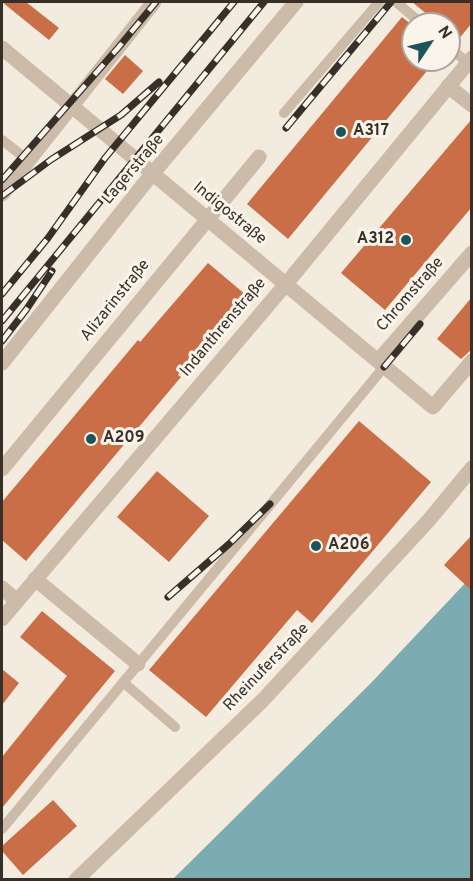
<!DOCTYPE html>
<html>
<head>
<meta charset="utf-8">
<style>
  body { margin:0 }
  #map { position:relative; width:473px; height:881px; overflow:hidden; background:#f3ebde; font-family:Overpass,sans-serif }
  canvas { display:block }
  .frame { position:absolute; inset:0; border:3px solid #392f29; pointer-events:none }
  .north { position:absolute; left:401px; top:12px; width:60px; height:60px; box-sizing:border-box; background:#faf4eb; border:2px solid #ada59d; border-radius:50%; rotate:55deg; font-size:16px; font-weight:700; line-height:24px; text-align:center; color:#392f29 }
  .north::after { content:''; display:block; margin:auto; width:21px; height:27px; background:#1d545c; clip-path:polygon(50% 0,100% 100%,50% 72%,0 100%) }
</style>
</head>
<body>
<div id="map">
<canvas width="473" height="881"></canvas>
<div class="frame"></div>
<div class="north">N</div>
</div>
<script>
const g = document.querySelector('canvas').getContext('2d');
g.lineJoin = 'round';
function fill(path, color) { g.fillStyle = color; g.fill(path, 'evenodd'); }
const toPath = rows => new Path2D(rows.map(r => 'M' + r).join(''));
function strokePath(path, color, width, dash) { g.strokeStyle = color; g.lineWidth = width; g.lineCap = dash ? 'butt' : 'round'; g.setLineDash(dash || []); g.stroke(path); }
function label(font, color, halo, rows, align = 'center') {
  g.font = font + ' Overpass,sans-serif'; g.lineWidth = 6; g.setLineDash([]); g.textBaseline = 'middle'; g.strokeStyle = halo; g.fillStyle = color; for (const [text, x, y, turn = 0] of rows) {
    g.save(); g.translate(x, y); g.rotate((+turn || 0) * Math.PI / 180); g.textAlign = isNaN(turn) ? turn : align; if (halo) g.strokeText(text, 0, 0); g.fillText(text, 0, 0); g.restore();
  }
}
fill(toPath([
  [471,577,471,879,172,880,370,684]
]), '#7cacb1');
fill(toPath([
  [2,2,26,2,59,28,49,40],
  [412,2,471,2,471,24,458,40,449,33,449,24,439,24],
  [402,17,413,26,413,60,436,60,288,239,247,204],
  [125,55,143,71,123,94,105,79],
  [471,120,471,208,385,310,341,273],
  [208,263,246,295,178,375,181,377,26,561,2,540,2,502,138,340,140,342],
  [471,298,471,350,461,359,437,339],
  [359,421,431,482,312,623,297,610,206,717,149,670],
  [157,471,209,516,169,562,117,517],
  [471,536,471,590,444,565],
  [42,611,115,671,2,808,2,757,67,676,20,637],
  [2,669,19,683,2,705],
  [53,800,77,826,23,875,2,851,2,846]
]), '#c96e46');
strokePath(toPath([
  [396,2,422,24],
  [449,47,468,63],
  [284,113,379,2],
  [2,140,29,161],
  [123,682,175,727],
  [2,829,384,367]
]), '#ccbba9', 10);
strokePath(toPath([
  [2,48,433,407,472,361],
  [448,86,472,105],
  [2,194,154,2],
  [378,361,472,253],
  [2,363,144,184,296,2],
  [2,469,259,157],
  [35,579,138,664],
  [2,588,17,601],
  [2,619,286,284,472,58],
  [76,880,263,700,429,520,472,468]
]), '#ccbba9', 15);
const rail = toPath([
  [286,128,391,2],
  [2,180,118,48,156,2],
  [2,196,52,159,121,115,159,82],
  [2,294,48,238,105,158,234,2],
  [2,321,264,2],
  [2,341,26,310,52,271],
  [384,367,420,324],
  [168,597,229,544,270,504]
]);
strokePath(rail, '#392f29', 7);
strokePath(rail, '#faf4eb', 4.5, [14]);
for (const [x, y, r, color] of [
  [341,132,6,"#1d545c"],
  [406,240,6,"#1d545c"],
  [91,439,6,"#1d545c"],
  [316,546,6,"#1d545c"]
]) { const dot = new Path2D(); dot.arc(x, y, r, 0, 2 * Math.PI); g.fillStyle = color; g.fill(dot); strokePath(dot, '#faf4eb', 2); }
label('bold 16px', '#392f29', '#faf4eb', [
  ["A317",353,132],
  ["A312",394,240,"right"],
  ["A209",103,439],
  ["A206",328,546]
], 'left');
label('16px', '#392f29', '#faf4eb', [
  ["Lagerstraße",134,170,-50],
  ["Indigostraße",229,214,39],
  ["Chromstraße",411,295,-49],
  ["Alizarinstraße",116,301,-51],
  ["Indanthrenstraße",224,328,-50],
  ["Rheinuferstraße",267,668,-46]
]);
</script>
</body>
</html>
